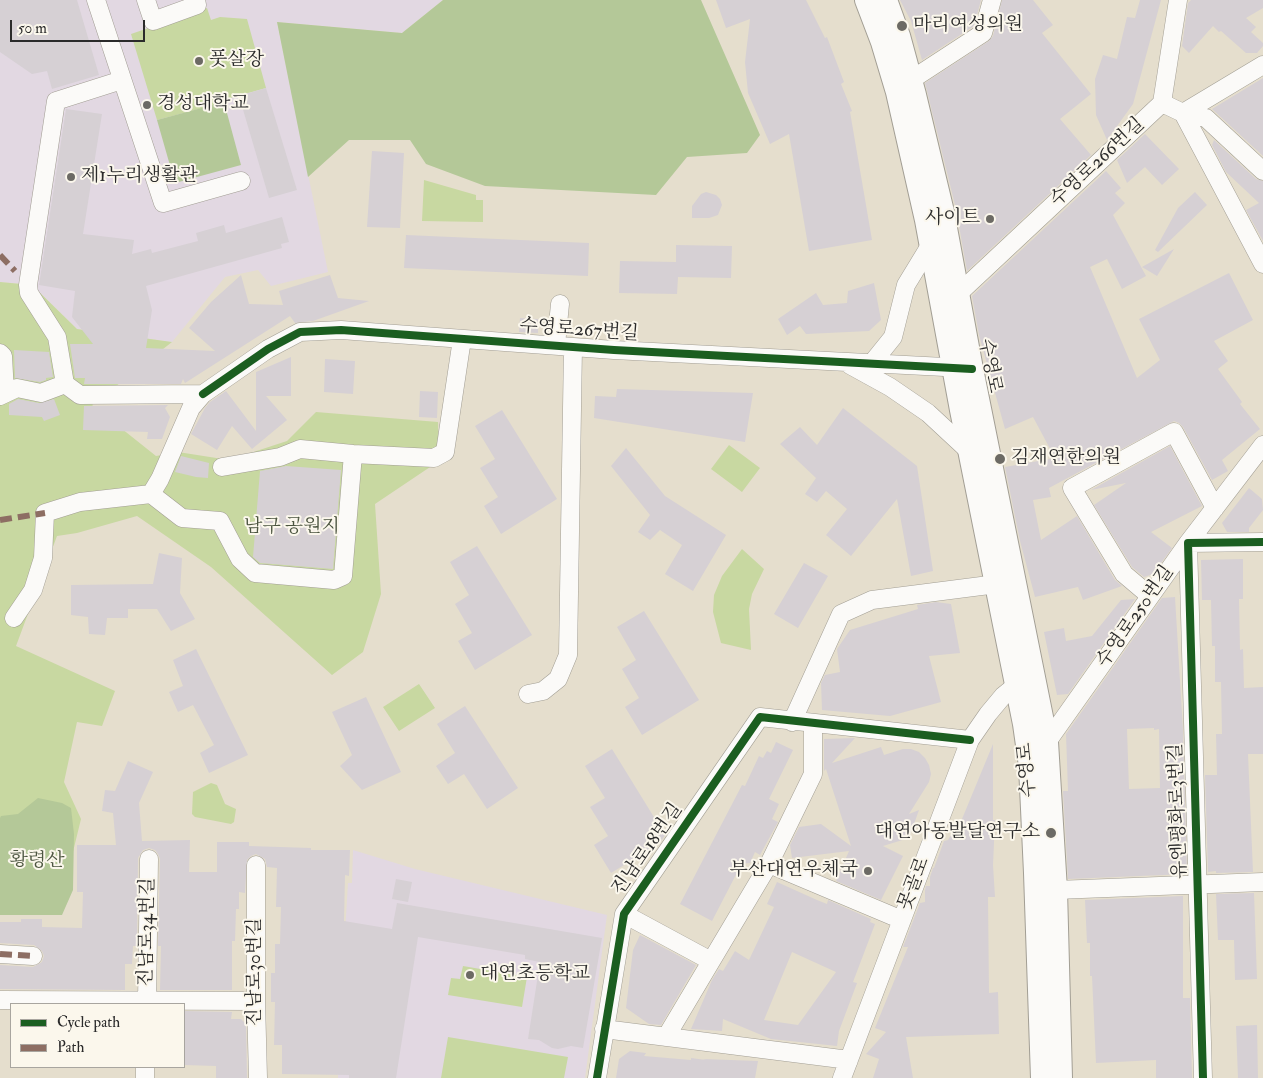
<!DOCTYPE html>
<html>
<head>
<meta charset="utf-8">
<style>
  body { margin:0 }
  #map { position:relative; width:1263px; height:1078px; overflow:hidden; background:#e5decd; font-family:"IM FELL Double Pica",serif }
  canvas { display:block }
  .legend { position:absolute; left:10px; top:1003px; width:175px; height:65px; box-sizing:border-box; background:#fbf7ec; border:1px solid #a8a59f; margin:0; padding:6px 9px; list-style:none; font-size:15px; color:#2b2b2b }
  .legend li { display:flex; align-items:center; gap:10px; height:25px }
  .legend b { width:25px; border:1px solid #a8a59f }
  .scale { position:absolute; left:10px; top:20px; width:135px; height:22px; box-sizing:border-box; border:2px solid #2b2b2b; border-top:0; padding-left:6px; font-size:15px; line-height:18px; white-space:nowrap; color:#2b2b2b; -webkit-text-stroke:4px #fbf7ec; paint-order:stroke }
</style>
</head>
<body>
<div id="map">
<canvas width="1263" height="1078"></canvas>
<ul class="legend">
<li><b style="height:6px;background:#1b5e20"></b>Cycle path</li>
<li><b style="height:6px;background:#8d6e63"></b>Path</li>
</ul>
<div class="scale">50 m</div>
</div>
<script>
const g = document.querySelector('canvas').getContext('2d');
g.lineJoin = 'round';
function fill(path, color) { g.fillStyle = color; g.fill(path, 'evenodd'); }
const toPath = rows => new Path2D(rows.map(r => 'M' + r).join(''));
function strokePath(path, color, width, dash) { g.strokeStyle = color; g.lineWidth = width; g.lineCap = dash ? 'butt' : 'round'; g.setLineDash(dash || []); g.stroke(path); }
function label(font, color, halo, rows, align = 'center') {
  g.font = font + ' "IM FELL Double Pica","Noto Serif KR",serif'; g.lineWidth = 4; g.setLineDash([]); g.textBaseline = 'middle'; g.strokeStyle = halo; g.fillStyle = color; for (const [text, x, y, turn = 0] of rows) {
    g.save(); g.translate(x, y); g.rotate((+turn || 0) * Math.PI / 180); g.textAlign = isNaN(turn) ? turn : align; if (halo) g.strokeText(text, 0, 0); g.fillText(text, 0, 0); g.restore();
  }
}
fill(toPath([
  [0,0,443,0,402,33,277,22,328,272,271,286,258,270,225,277,172,342,77,329,32,285,0,282],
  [353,850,415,869,607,915,585,1078,338,1078,338,1047,348,883,352,883]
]), '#e2d8e2');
fill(toPath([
  [207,8,211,20,220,17,247,19,266,88,223,100,224,102,222,103,157,120,131,34],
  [424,180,476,195,476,200,483,200,483,222,422,221],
  [0,282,32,285,77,329,172,342,92,405,156,456,178,452,229,460,287,441,316,412,438,422,439,461,375,504,381,594,363,652,332,675,211,567,137,516,77,533,57,536,16,646,115,691,102,726,77,722,64,782,81,819,61,901,0,910],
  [729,445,760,468,742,492,711,469],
  [742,549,764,569,752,594,749,609,751,650,721,643,713,612,714,595,722,576],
  [419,684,435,708,399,731,383,707],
  [211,783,217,785,225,804,236,809,234,822,231,824,195,817,192,814,193,792],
  [463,966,527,977,522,1007,448,995,451,978,460,979],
  [448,1037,568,1057,564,1078,441,1078]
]), '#c8d8a1');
fill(toPath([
  [443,0,701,0,760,135,747,153,687,157,656,195,485,186,426,164,410,140,349,140,308,177,277,22,402,33],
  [224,102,241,165,175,183,157,120],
  [38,798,62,803,71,808,74,834,73,890,62,915,0,915,0,818,1,816,18,814]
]), '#b4c898');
fill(toPath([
  [0,0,77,0,99,75,52,89,47,71,32,74,0,52],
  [716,0,806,0,825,38,827,37,844,82,841,84,852,111,850,112,872,240,809,251,789,134,770,144,748,93,745,62,750,19,726,28],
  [900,0,981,0,974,26,922,60,911,21],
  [1002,0,1033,0,1053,25,1042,33,1091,94,1060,119,1091,155,967,271,956,209,925,83,989,41,993,36],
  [1140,0,1161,0,1133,104,1107,140,1096,115,1095,79,1103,55,1117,59,1127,17,1135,18],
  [1191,0,1263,0,1263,8,1246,18,1256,27,1251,32,1263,43,1263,46,1257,53,1246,53,1221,31,1219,32,1213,26,1189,53,1182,46,1188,3],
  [1263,78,1263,156,1212,109],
  [266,88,297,190,269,198,239,96],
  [66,109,102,114,83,234,134,240,132,254,151,249,152,253,198,241,196,233,224,225,226,233,282,217,289,242,281,244,282,248,146,286,152,310,146,348,215,351,189,328,211,302,241,275,249,304,283,305,279,291,330,275,338,298,369,301,313,321,295,323,290,316,185,383,183,379,181,384,84,384,85,378,75,378,70,344,93,344,72,317,75,291,39,285],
  [1145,134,1179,169,1162,185,1145,167,1127,183,1117,160],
  [1214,140,1256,179,1263,181,1263,241,1246,210,1259,203,1226,172,1212,145],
  [372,151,404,153,400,228,367,227],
  [1106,171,1121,188,1115,193,1125,203,1113,215,1146,276,1122,289,1107,259,1090,267,1137,378,1160,360,1139,319,1229,273,1253,320,1214,341,1228,361,1218,369,1242,402,1240,404,1260,429,1222,460,1228,471,1212,480,1183,427,1179,423,1174,421,1049,488,1051,497,1033,500,1041,540,1077,516,1115,580,1122,586,1083,600,1078,587,1035,597,1020,541,1005,467,1055,458,1033,417,1005,429,979,335,972,296],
  [706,192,716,195,720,199,722,205,718,215,709,218,692,218,692,206,701,194],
  [1195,192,1207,205,1158,252,1155,250,1178,208],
  [406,235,589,243,588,276,404,268],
  [676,245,732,246,731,278,678,277,677,294,619,293,620,261,676,262],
  [1174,249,1157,276,1142,267],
  [874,283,881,320,869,331,806,334,800,326,787,335,778,319,816,293,823,305,847,303,848,291],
  [520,318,538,319,538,333,519,332],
  [14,350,49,352,53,377,46,378,46,380,40,382,15,378],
  [291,357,291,396,266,396,287,420,252,449,232,426,217,450,191,434,205,408,210,402,226,391,256,431,256,372],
  [325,359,355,361,353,394,324,392],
  [617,389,753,393,745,442,594,418,595,396,616,397],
  [420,391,438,392,437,418,419,417],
  [18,399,39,403,54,399,60,415,44,421,42,417,9,415,9,404],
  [168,405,165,408,170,417,162,439,147,439,148,432,83,430,84,406],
  [843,408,917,466,933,571,911,576,897,499,851,556,826,535,847,509,826,491,817,502,805,494,816,478,780,444,800,427,817,445],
  [502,410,557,499,501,534,484,506,498,497,480,468,495,459,475,426],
  [1170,446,1202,506,1151,532,1172,548,1153,574,1144,577,1132,567,1094,505,1126,483,1091,490],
  [626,448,665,496,726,535,693,591,665,574,682,545,660,530,650,540,638,532,650,515,611,466],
  [181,456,209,463,208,478,196,477,175,472],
  [286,466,341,470,333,569,260,563,253,557,260,471],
  [1249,488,1262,499,1263,510,1249,528,1249,532,1227,532,1222,523],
  [477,546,532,635,475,670,458,641,472,633,455,604,469,595,450,562],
  [159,553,182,558,180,593,195,619,171,631,157,609,128,609,128,618,107,618,105,635,89,634,88,617,71,615,71,585,153,584],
  [1243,559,1243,599,1239,599,1240,650,1243,649,1244,688,1263,687,1263,754,1248,754,1253,872,1216,873,1216,871,1208,872,1205,775,1217,775,1216,734,1222,734,1221,682,1215,682,1215,646,1212,646,1211,600,1202,600,1201,560],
  [804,563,828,576,798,628,774,614],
  [1175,597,1183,731,1187,874,1068,879,1063,791,1068,791,1066,734,1162,598],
  [1154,728,1154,730,1159,729,1160,788,1129,789,1127,729],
  [1135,599,1068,694,1057,695,1044,632,1064,628,1066,641,1092,636,1121,600],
  [936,602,951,604,960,653,929,656,941,702,890,716,822,710,821,683,825,675,840,672,837,649,850,630,918,609,917,605],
  [644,611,699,700,642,735,625,707,639,698,622,669,636,660,617,627],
  [196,649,248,755,209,773,200,753,214,745,193,705,178,712,169,692,183,686,173,660],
  [366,697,401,772,362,790,340,766,352,755,332,712],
  [465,706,518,788,487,809,464,774,448,784,436,766,455,753,437,724],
  [855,738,832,763,881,747,884,755,903,749,911,749,919,752,925,758,929,765,931,774,929,782,909,814,919,810,909,838,883,846,903,856,881,900,836,881,849,851,792,858,790,845,799,827,821,824,851,846,826,769,824,771,824,739],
  [776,742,793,750,769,799,779,804,772,819,778,822,760,855,755,852,750,863,739,864,741,865,712,921,680,904,742,785,745,786,759,756,763,758,767,751,771,753],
  [993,744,993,820,995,820,993,865,995,897,988,897,989,993,998,992,999,1034,906,1037,913,1078,873,1078,879,1059,866,1054,886,1032,875,1028,908,947,903,947,920,903,925,902,925,890,926,886,930,886,930,877,933,868,934,868,944,841,948,840,960,819,962,819],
  [612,749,665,835,660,843,611,873,594,845,608,836,590,807,605,798,585,766],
  [128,761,153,772,139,803,142,841,190,840,189,872,217,872,217,842,249,842,249,846,311,848,311,850,350,850,349,876,345,875,344,921,392,929,397,903,602,938,583,1048,571,1046,558,1049,552,1048,539,1040,528,1039,540,962,525,959,525,955,418,937,396,1078,349,1078,349,1075,282,1074,282,1045,274,1045,275,1002,271,1002,271,973,275,973,275,944,280,944,281,907,276,907,277,868,267,867,265,859,256,854,251,856,247,860,245,893,239,892,239,909,236,909,235,941,232,941,232,990,160,990,161,946,158,946,160,859,158,854,155,850,149,848,143,850,138,858,137,946,133,946,132,964,125,964,125,990,0,989,0,965,33,967,42,962,44,956,42,951,34,945,0,943,0,922,21,922,21,919,42,919,42,927,82,928,83,892,77,892,77,845,116,845,113,813,102,811,105,790,115,791],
  [396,879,412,882,408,902,392,899],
  [777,882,817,900,827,904,828,900,871,919,870,922,875,924,853,982,857,983,839,1031,837,1046,771,1039,723,1019,722,1031,691,1029,712,980,719,969,723,971,735,951,749,960,774,907,767,904],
  [792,952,836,972,798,1025,764,1020],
  [1254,893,1257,979,1235,980,1234,940,1218,940,1216,894],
  [1183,896,1183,998,1190,998,1192,1078,1156,1078,1156,1060,1096,1063,1092,976,1090,976,1090,943,1087,943,1085,900],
  [640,935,696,965,661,1025,649,1024,626,1008,633,950],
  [184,1011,232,1012,231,1019,241,1019,246,1024,247,1078,216,1078,216,1066,184,1065],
  [1257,1025,1258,1078,1238,1078,1236,1026],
  [630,1051,646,1053,644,1056,691,1060,691,1058,706,1060,703,1059,758,1061,755,1078,616,1078,619,1059]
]), '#d6d0d4');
const minor = toPath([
  [96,0,163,203,241,181],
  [146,0,153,21,197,5,196,0],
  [911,80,983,33,992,0],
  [1162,103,1183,113,1263,264],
  [1183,113,1206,118,1263,171],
  [1183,113,1263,65],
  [959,293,1162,103,1178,0],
  [556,345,560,304],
  [0,353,3,356,5,393],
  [872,363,893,337,906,285,931,244],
  [850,365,890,387,928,413,970,452],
  [65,384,57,337,29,293,28,285,56,101,122,80],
  [0,396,17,388,41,393,65,384,80,395,203,394,268,349,300,332,341,330,614,350,964,368],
  [222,467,280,457,300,449,353,454,434,458,445,452,462,339],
  [151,494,182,518,220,521,240,559,255,573,334,580,343,576,353,454],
  [1150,596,1124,574,1072,488,1174,432,1215,508],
  [14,618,33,590,43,558,45,513,80,502,151,494,160,479,191,408,203,394],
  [528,694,543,691,558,679,568,655,573,347],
  [792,722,841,614,872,600,997,584],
  [1047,742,1188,543,1263,445],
  [769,864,813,774,813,723],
  [256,865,256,1001,258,1078],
  [1056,890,1263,882],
  [624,914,711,961],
  [0,954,33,956],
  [0,1000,256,1001],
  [147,1004,149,859],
  [604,1029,849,1060],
  [666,1037,769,864,902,920],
  [145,1078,145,1067],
  [597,1078,624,914,760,717,970,740],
  [842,1078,970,740,988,714,1003,696,1024,679],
  [1203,1078,1188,543,1263,542]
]);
const major = toPath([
  [866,0,882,42,897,92,926,220,961,410,1024,724,1030,766,1035,873,1042,1078],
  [886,0,899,36,915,95,943,212,972,369,1047,742,1056,890,1061,1078]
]);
strokePath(minor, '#a29e94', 19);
strokePath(major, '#a29e94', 24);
strokePath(minor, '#fbfaf8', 18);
strokePath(major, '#fbfaf8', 22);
strokePath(toPath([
  [0,255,15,271],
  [0,520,45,513],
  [0,954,33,956]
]), '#8d6e63', 6, [12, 6]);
strokePath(toPath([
  [203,394,268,349,300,332,341,330,614,350,972,369],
  [597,1078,624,914,760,717,970,740],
  [1203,1078,1188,543,1263,542]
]), '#1b5e20', 8);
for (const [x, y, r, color] of [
  [902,26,6,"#6c6a64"],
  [199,61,5,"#6c6a64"],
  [147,105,5,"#6c6a64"],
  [71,177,5,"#6c6a64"],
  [990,219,5,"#6c6a64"],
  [1000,459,6,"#6c6a64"],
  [1051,833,6,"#6c6a64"],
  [868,871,5,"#6c6a64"],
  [470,975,5,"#6c6a64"]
]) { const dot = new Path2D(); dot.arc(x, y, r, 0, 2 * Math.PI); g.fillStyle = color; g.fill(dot); strokePath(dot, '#fbf7ec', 2); }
label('19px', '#2b2b2b', '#fbf7ec', [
  ["마리여성의원",913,26],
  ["풋살장",209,61],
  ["경성대학교",157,105],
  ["제1누리생활관",81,177],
  ["사이트",980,219,"right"],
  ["김재연한의원",1011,459],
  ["대연아동발달연구소",1040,833,"right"],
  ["부산대연우체국",858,871,"right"],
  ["대연초등학교",480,975]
], 'left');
label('19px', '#2b2b2b', '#fbf7ec', [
  ["수영로266번길",1098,163,-43],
  ["수영로267번길",579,331,4],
  ["수영로",989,366,79],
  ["수영로250번길",1136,617,-55],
  ["수영로",1028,770,-95],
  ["유엔평화로3번길",1179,811,-92],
  ["진남로18번길",648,850,-55],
  ["못골로",915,884,-69],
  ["진남로34번길",148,932,-89],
  ["진남로30번길",256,972,-90]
]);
label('19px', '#4c5540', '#fbf7ec', [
  ["남구 공원지",292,528],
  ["황령산",37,862]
]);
</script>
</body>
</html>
